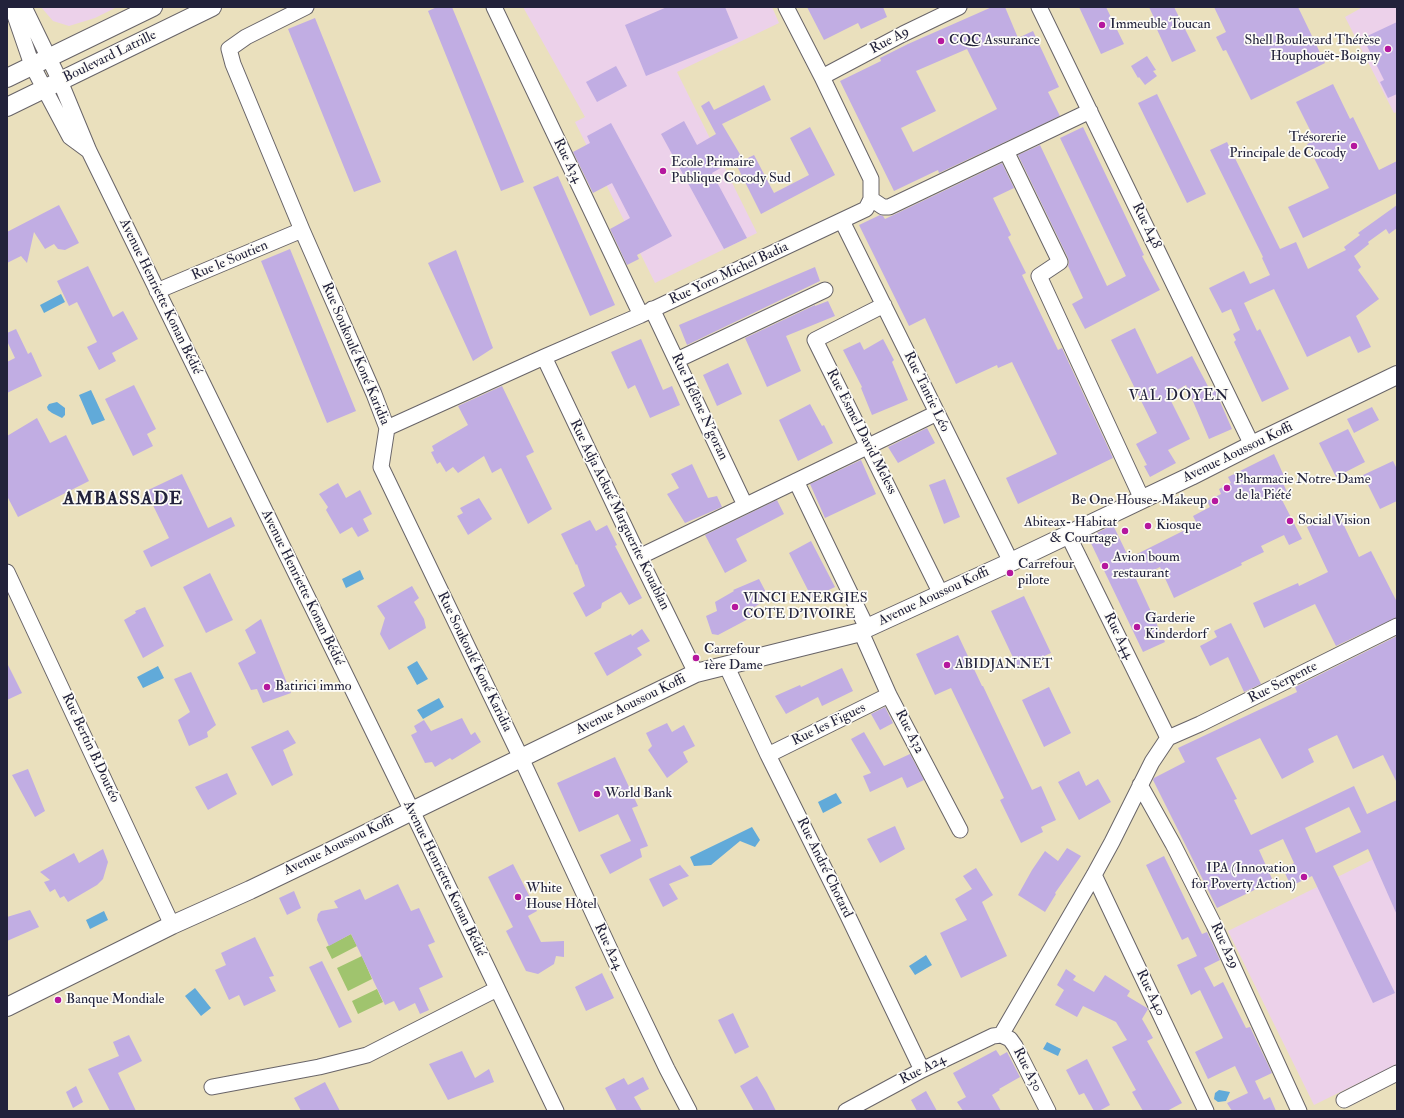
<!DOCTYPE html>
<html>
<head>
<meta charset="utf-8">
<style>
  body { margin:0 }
  #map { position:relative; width:1404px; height:1118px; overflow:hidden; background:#eae0bd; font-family:"IM FELL Double Pica",serif }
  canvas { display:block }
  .frame { position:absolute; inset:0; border:8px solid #22223b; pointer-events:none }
</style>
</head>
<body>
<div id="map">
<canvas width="1404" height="1118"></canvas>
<div class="frame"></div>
</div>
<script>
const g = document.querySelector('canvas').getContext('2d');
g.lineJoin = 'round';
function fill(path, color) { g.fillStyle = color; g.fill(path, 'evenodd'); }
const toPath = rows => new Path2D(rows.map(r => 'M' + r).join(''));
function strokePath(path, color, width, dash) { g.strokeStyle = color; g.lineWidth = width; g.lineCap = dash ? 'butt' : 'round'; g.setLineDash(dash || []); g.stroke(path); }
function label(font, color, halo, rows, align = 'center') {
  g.font = font + ' "IM FELL Double Pica",serif'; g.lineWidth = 3.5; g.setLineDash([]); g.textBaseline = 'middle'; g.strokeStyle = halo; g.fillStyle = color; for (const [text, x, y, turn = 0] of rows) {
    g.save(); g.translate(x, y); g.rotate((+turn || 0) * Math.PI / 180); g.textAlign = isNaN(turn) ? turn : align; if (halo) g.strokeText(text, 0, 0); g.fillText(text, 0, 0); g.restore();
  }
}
fill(toPath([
  [41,7,117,7,95,18,69,26,53,21],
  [523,7,772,7,779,23,677,72,757,233,655,283,575,122,585,117],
  [1363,7,1397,7,1397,112,1394,113,1345,17],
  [1396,848,1397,1064,1314,1105,1228,931]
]), '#ecd1ea');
fill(toPath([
  [351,934,357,946,332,959,326,947],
  [362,956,372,979,348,991,337,968],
  [377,989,383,1002,358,1014,352,1001]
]), '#a0c46e');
fill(toPath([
  [61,294,65,302,44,313,40,305],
  [91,390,105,420,92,425,79,395],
  [57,402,65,408,65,415,62,418,52,413,48,410,47,407,49,404],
  [360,570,364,579,346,588,342,579],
  [417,661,428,679,417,685,407,667],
  [158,666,164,678,143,688,137,677],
  [439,698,444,707,423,719,417,710],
  [836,793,842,803,823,813,818,802],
  [752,827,760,840,755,847,740,841,711,865,694,866,690,857],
  [104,911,108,920,90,929,86,920],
  [926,955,932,965,915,975,909,966],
  [195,988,211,1008,201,1016,185,996],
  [1047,1042,1061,1049,1058,1056,1043,1049],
  [1219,1090,1230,1092,1226,1101,1218,1102,1214,1099,1215,1093]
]), '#61aad9');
fill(toPath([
  [437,7,452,7,524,182,501,191,428,11],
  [667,7,725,7,738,38,646,76,625,25],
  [807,7,883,7,887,17,861,29,858,23,824,40],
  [992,7,1005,7,1018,38,1033,31,1059,87,1048,92,1060,116,939,173,938,170,894,191,840,81,881,61,880,58,908,44],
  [967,49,997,109,913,152,901,128,936,111,916,71],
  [1079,7,1106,7,1124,44,1101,54],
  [1149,7,1174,7,1196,51,1172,62,1154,23,1156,22],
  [1214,7,1298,7,1325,63,1251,100,1226,50,1223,51,1216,37,1226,32],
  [315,18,381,182,354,192,288,29],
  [1397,22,1397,94,1388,98,1380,82,1384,80,1363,38],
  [1147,56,1156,70,1153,71,1157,76,1145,85,1139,77,1138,78,1131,66],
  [616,66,627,86,597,102,586,82],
  [1333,84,1350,119,1353,117,1379,170,1397,161,1397,193,1303,238,1288,207,1329,188,1307,144,1315,140,1296,102],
  [764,85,771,100,722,124,741,156,712,173,747,238,724,249,661,134,684,121,697,145,716,134,701,106,709,101,714,110],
  [1157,94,1206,194,1187,203,1138,103],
  [611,123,672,236,637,255,639,259,627,265,610,229,630,218,612,183,593,193,573,152,590,143,587,136],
  [810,127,835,175,761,214,736,164,754,155,774,193,809,175,790,138],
  [1083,127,1144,255,1142,256,1160,290,1085,329,1072,304,1083,298,1068,266,1069,263,1068,258,1018,155,1040,145,1107,286,1126,276,1060,138],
  [1227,142,1280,249,1296,242,1308,269,1346,250,1344,247,1360,235,1358,233,1397,205,1397,228,1389,234,1386,229,1368,242,1369,244,1354,256,1361,267,1358,270,1379,299,1356,316,1371,347,1358,353,1350,336,1307,357,1274,289,1244,303,1257,331,1260,329,1289,389,1262,402,1234,342,1236,340,1233,334,1240,330,1231,309,1222,313,1209,288,1244,271,1250,284,1270,275,1262,258,1263,257,1210,150],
  [1002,163,1014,188,993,198,1011,235,1008,237,1026,273,1022,275,1058,350,1062,348,1113,458,1018,504,1006,478,1057,454,1012,362,998,368,997,365,956,384,925,318,909,326,859,225,880,215,883,216,885,219],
  [558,176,615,305,590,316,533,187],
  [59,205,79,243,65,250,58,249,54,244,45,249,34,232,27,263,21,256,7,263,7,232],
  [290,249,356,411,327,423,261,261],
  [456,250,493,348,473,361,428,263],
  [88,266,113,317,123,311,138,339,112,353,116,361,99,370,87,347,97,342,77,302,69,306,57,281],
  [815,267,820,281,687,345,679,325],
  [828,301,835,316,786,336,801,371,767,387,745,338,815,305,815,306],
  [1135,328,1157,374,1192,356,1211,392,1215,390,1232,429,1209,439,1186,385,1168,395,1190,439,1168,450,1176,463,1150,477,1144,466,1147,465,1136,444,1157,433,1111,340],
  [16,329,28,354,31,352,42,376,7,393,7,362,15,358,7,341,7,333],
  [641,339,663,390,672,386,680,405,650,418,635,385,628,389,611,352],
  [883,339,894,360,892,362,908,400,872,415,861,388,862,387,843,350,860,342,864,350],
  [728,363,742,394,717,406,703,375],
  [134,385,156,429,147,434,153,446,133,456,105,399],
  [502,386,534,452,526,456,552,509,528,524,501,468,492,473,484,456,458,473,453,467,446,472,440,462,437,464,431,452,434,451,432,446,468,425,458,406],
  [810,404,822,426,824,425,833,443,798,461,779,420],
  [1372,407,1379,420,1354,433,1347,419],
  [37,418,50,443,66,435,89,481,18,517,7,496,7,436],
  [927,428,935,443,898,463,888,447],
  [1348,429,1365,462,1336,477,1319,443],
  [1274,454,1285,478,1281,479,1288,494,1281,498,1302,539,1289,545,1284,535,1261,546,1264,552,1241,563,1242,565,1174,598,1160,567,1136,579,1165,642,1143,652,1088,537,1113,525,1129,558,1197,524,1193,516,1210,507,1207,501,1221,494,1219,489,1231,483,1228,477],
  [861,460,876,494,825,518,810,484],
  [1393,461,1397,469,1397,501,1380,509,1363,475],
  [692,464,708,498,717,496,722,507,685,523,667,494,679,488,671,474],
  [182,474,208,528,231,517,235,526,151,567,143,551,169,538,146,491],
  [945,479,960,517,944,524,929,485],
  [338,483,346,498,360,490,372,514,363,519,369,531,358,537,352,527,340,534,326,510,328,507,319,494],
  [479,498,492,519,468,535,457,516,463,513,460,508],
  [777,500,784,514,736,539,747,561,725,573,705,535],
  [1338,513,1359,557,1371,551,1397,602,1397,617,1336,646,1315,604,1264,628,1253,603,1298,583,1299,586,1328,572,1307,527],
  [590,520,596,531,607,525,617,545,615,546,642,598,629,605,621,592,602,603,601,608,586,617,573,593,585,586,577,564,576,565,561,534],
  [811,541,835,587,812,598,789,553],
  [210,573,233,620,206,633,183,587],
  [759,579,769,598,748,611,752,617,718,635,712,634,706,616,717,611,715,602,734,591,733,590],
  [412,586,419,598,414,602,424,619,426,628,389,650,380,634,385,618,377,606],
  [1024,596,1051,653,1018,668,991,611],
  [145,607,164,646,143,658,124,620,136,613,135,611],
  [261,619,291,693,263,703,257,689,251,690,238,663,256,653,245,630],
  [1231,623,1261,684,1244,692,1228,657,1210,666,1200,646,1217,637,1214,631],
  [642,629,650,641,637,648,642,655,607,676,594,653,631,634,632,636],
  [958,635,982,686,983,686,1032,790,1041,786,1056,820,1041,827,1043,832,1021,843,1000,800,1004,798,951,688,935,695,916,654],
  [1397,636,1397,783,1383,755,1353,769,1337,735,1308,749,1314,762,1282,779,1260,738,1216,758,1237,799,1234,800,1251,835,1354,786,1367,814,1397,800,1397,915,1368,849,1333,866,1395,993,1373,1003,1312,876,1291,886,1283,869,1294,863,1283,839,1259,850,1273,881,1217,908,1153,780,1154,778,1185,762,1178,748,1297,692,1295,687],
  [1349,807,1361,832,1316,853,1305,828],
  [7,663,22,693,7,700],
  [842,668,853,691,822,706,818,697,786,714,775,696,800,685,801,687],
  [191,672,216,725,207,732,208,737,189,746,178,720,190,712,174,679],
  [1049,687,1071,733,1044,747,1022,700],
  [885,707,893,723,880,730,871,714],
  [462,718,471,735,475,732,481,742,452,760,450,758,435,767,432,762,425,763,411,735,417,732,414,726,424,720,431,731],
  [667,723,672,732,684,725,695,746,683,752,688,762,667,778,648,750,652,746,646,733],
  [288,730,296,743,283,750,293,775,272,786,251,747],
  [864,732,884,766,910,754,924,780,907,788,902,777,870,792,863,776,871,773,851,739],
  [615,757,638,806,632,808,648,846,640,849,642,857,610,874,600,855,631,841,618,814,579,832,557,783],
  [28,769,45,811,35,817,12,775],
  [1079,771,1086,786,1098,779,1111,802,1079,820,1058,782],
  [227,773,237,794,208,810,195,787],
  [895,826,905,849,880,863,867,839],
  [1067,848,1081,856,1055,893,1056,894,1045,912,1018,895,1032,870,1045,851,1058,861],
  [103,849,108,862,103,879,97,885,68,902,64,896,60,898,55,889,50,892,44,882,50,880,40,872,74,853,79,863],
  [1164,856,1202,934,1207,932,1220,960,1204,968,1214,987,1223,982,1246,1028,1250,1027,1272,1073,1255,1081,1264,1100,1270,1097,1276,1111,1232,1111,1227,1103,1248,1093,1235,1066,1208,1079,1195,1052,1223,1038,1200,990,1191,995,1177,965,1197,956,1188,937,1182,940,1146,865],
  [513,864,537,911,528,916,541,942,564,941,564,957,556,956,554,964,538,974,526,971,506,931,513,927,488,877],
  [680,865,689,876,669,884,678,899,663,907,649,879],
  [976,868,993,895,982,902,1007,956,961,978,940,933,967,920,955,899,972,889,963,876],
  [398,884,411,911,419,908,435,942,428,945,443,977,419,988,429,1010,420,1014,415,1003,399,1011,394,1001,385,1005,351,934,329,946,317,920,318,914,321,911,338,908,334,901,360,889,365,900],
  [294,891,301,908,287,915,279,898],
  [30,910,39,927,7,941,7,917],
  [255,937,274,976,269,977,276,991,244,1006,239,995,229,1000,215,970,226,965,221,953],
  [322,961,352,1022,339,1028,309,967],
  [1066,969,1076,976,1073,980,1094,992,1105,975,1130,991,1127,996,1147,1008,1148,1009,1142,1019,1153,1038,1147,1041,1182,1103,1167,1111,1143,1111,1132,1092,1136,1090,1112,1047,1127,1040,1116,1022,1083,1006,1077,1017,1055,1005,1064,990,1057,985],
  [602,973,614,998,586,1011,575,987],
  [733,1013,749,1047,735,1054,718,1020],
  [129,1035,142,1061,118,1073,136,1111,110,1111,88,1069,119,1056,113,1042],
  [996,1050,1000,1056,1007,1052,1020,1077,999,1089,1000,1090,992,1095,1001,1111,963,1111,957,1102,966,1097,953,1073],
  [462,1051,475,1078,489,1069,494,1082,448,1100,429,1064],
  [1087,1059,1110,1105,1099,1111,1094,1111,1084,1093,1079,1095,1066,1070],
  [757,1076,767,1093,776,1111,754,1111,740,1086],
  [643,1077,649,1089,634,1097,642,1111,617,1111,605,1088,624,1078,628,1085],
  [325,1082,340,1111,301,1111,294,1098],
  [76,1086,83,1102,73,1108,66,1092],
  [926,1091,937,1111,917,1111,911,1100]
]), '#c1ade3');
const minor = toPath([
  [12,7,32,65,44,88,70,137,89,151],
  [24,7,60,81,89,151,412,811,556,1111],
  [306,7,246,37,229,49,233,64,302,230,374,394,387,428,381,467,521,758,619,969,667,1069,689,1111],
  [494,7,641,315],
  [1039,7,1252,445],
  [822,77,903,34,959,7],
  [1006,151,1060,262,1039,276,1142,499],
  [871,199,883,207,889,207,1090,111],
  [842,221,1011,562],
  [157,291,302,230],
  [884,305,815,340,941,594],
  [652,309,745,505],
  [544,357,639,557,696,673],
  [677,360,825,290],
  [387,428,544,357,641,315,866,209,871,199,871,179,822,77,786,7],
  [796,481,867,628],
  [1068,535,1168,738],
  [639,557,937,413],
  [7,572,172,925],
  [861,632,889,695,960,830],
  [726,665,768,755,848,916,922,1070],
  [768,755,889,695],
  [1140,785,1173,844,1214,925,1299,1111],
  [1094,875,1206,1111],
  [1001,1035,1094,875,1112,842,1152,762,1168,738,1200,724,1397,626],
  [212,1087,319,1067,367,1055,497,989],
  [1344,1100,1397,1073],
  [846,1111,922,1070,993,1036,1001,1035,1010,1039,1015,1046,1048,1111]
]);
const tertiary = toPath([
  [7,78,153,7],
  [7,107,212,7],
  [7,1007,172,925,250,890,327,853,412,811,696,673,861,632,867,628,1011,562,1191,476,1252,445,1397,375]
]);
strokePath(minor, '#686468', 17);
strokePath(tertiary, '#686468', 20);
strokePath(minor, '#fff', 15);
strokePath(tertiary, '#fff', 18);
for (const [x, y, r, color] of [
  [1102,25,4,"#b5179e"],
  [941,41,4,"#b5179e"],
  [1388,49,4,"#b5179e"],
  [1354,146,4,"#b5179e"],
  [663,171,4,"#b5179e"],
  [1227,488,4,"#b5179e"],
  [1215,501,4,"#b5179e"],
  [1290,521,4,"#b5179e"],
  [1148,526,4,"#b5179e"],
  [1125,531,4,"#b5179e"],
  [1105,566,4,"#b5179e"],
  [1010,573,4,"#b5179e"],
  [735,607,4,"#b5179e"],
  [1137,627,4,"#b5179e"],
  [696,658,4,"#b5179e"],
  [947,665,4,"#b5179e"],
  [267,687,4,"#b5179e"],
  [597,794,4,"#b5179e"],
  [1304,877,4,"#b5179e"],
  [518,897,4,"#b5179e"],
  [58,1000,4,"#b5179e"]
]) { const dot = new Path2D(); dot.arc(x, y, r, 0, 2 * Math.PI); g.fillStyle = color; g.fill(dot); strokePath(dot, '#fdfcf7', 1.5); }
label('14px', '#22223b', '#fdfcf7', [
  ["Immeuble Toucan",1110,25],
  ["CQC Assurance",949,41],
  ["Shell Boulevard Thérèse",1380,41,"right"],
  ["Houphouët-Boigny",1380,57,"right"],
  ["Trésorerie",1346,138,"right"],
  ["Principale de Cocody",1346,154,"right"],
  ["Ecole Primaire",671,163],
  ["Publique Cocody Sud",671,179],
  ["Pharmacie Notre-Dame",1235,480],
  ["de la Piété",1235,496],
  ["Be One House- Makeup",1207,501,"right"],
  ["Social Vision",1298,521],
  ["Abiteax- Habitat",1117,523,"right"],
  ["& Courtage",1117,539,"right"],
  ["Kiosque",1156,526],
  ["Avion boum",1113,558],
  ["restaurant",1113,574],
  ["Carrefour",1018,565],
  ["pilote",1018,581],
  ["VINCI ENERGIES",743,599],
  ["COTE D'IVOIRE",743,615],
  ["Garderie",1145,619],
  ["Kinderdorf",1145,635],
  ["Carrefour",704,650],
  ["1ère Dame",704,666],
  ["ABIDJAN.NET",955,665],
  ["Batirici immo",275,687],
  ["World Bank",605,794],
  ["IPA (Innovation",1296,869,"right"],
  ["for Poverty Action)",1296,885,"right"],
  ["White",526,889],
  ["House Hôtel",526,905],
  ["Banque Mondiale",66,1000]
], 'left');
label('14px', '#22223b', '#fdfcf7', [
  ["Rue A9",890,41,-28],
  ["Boulevard Latrille",110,57,-26],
  ["Rue A34",567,161,64],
  ["Rue A48",1146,226,64],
  ["Rue le Soutien",230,261,-23],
  ["Rue Yoro Michel Badia",729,274,-25],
  ["Avenue Henriette Konan Bédié",160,297,64],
  ["Rue Soukoulé Koné Karidia",355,354,67],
  ["Rue Tantie Léo",926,392,64],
  ["Rue Hélène N'goran",699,407,65],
  ["Rue Esmel David Meless",861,432,63],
  ["Avenue Aoussou Koffi",1238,453,-26],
  ["Rue Adja Ackué Marguerite Kouablan",619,515,64],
  ["Avenue Henriette Konan Bédié",302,588,64],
  ["Avenue Aoussou Koffi",934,597,-25],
  ["Rue A44",1118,636,64],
  ["Rue Soukoulé Koné Karidia",474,662,64],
  ["Rue Serpente",1283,683,-27],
  ["Avenue Aoussou Koffi",631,705,-26],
  ["Rue les Figues",829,725,-26],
  ["Rue A32",909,732,63],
  ["Rue Bertin B.Doutéo",90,748,65],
  ["Avenue Aoussou Koffi",339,846,-26],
  ["Rue André Chotard",824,868,64],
  ["Avenue Henriette Konan Bédié",444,879,64],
  ["Rue A29",1224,946,65],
  ["Rue A24",608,947,65],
  ["Rue A40",1150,993,64],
  ["Rue A24",923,1070,-27],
  ["Rue A30",1027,1070,63]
]);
g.letterSpacing = '1px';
label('15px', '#22223b', '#fdfcf7', [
  ["VAL DOYEN",1179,397]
]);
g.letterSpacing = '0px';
g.letterSpacing = '1px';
label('bold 18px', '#22223b', '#fdfcf7', [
  ["AMBASSADE",123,500]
]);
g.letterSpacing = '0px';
</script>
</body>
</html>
